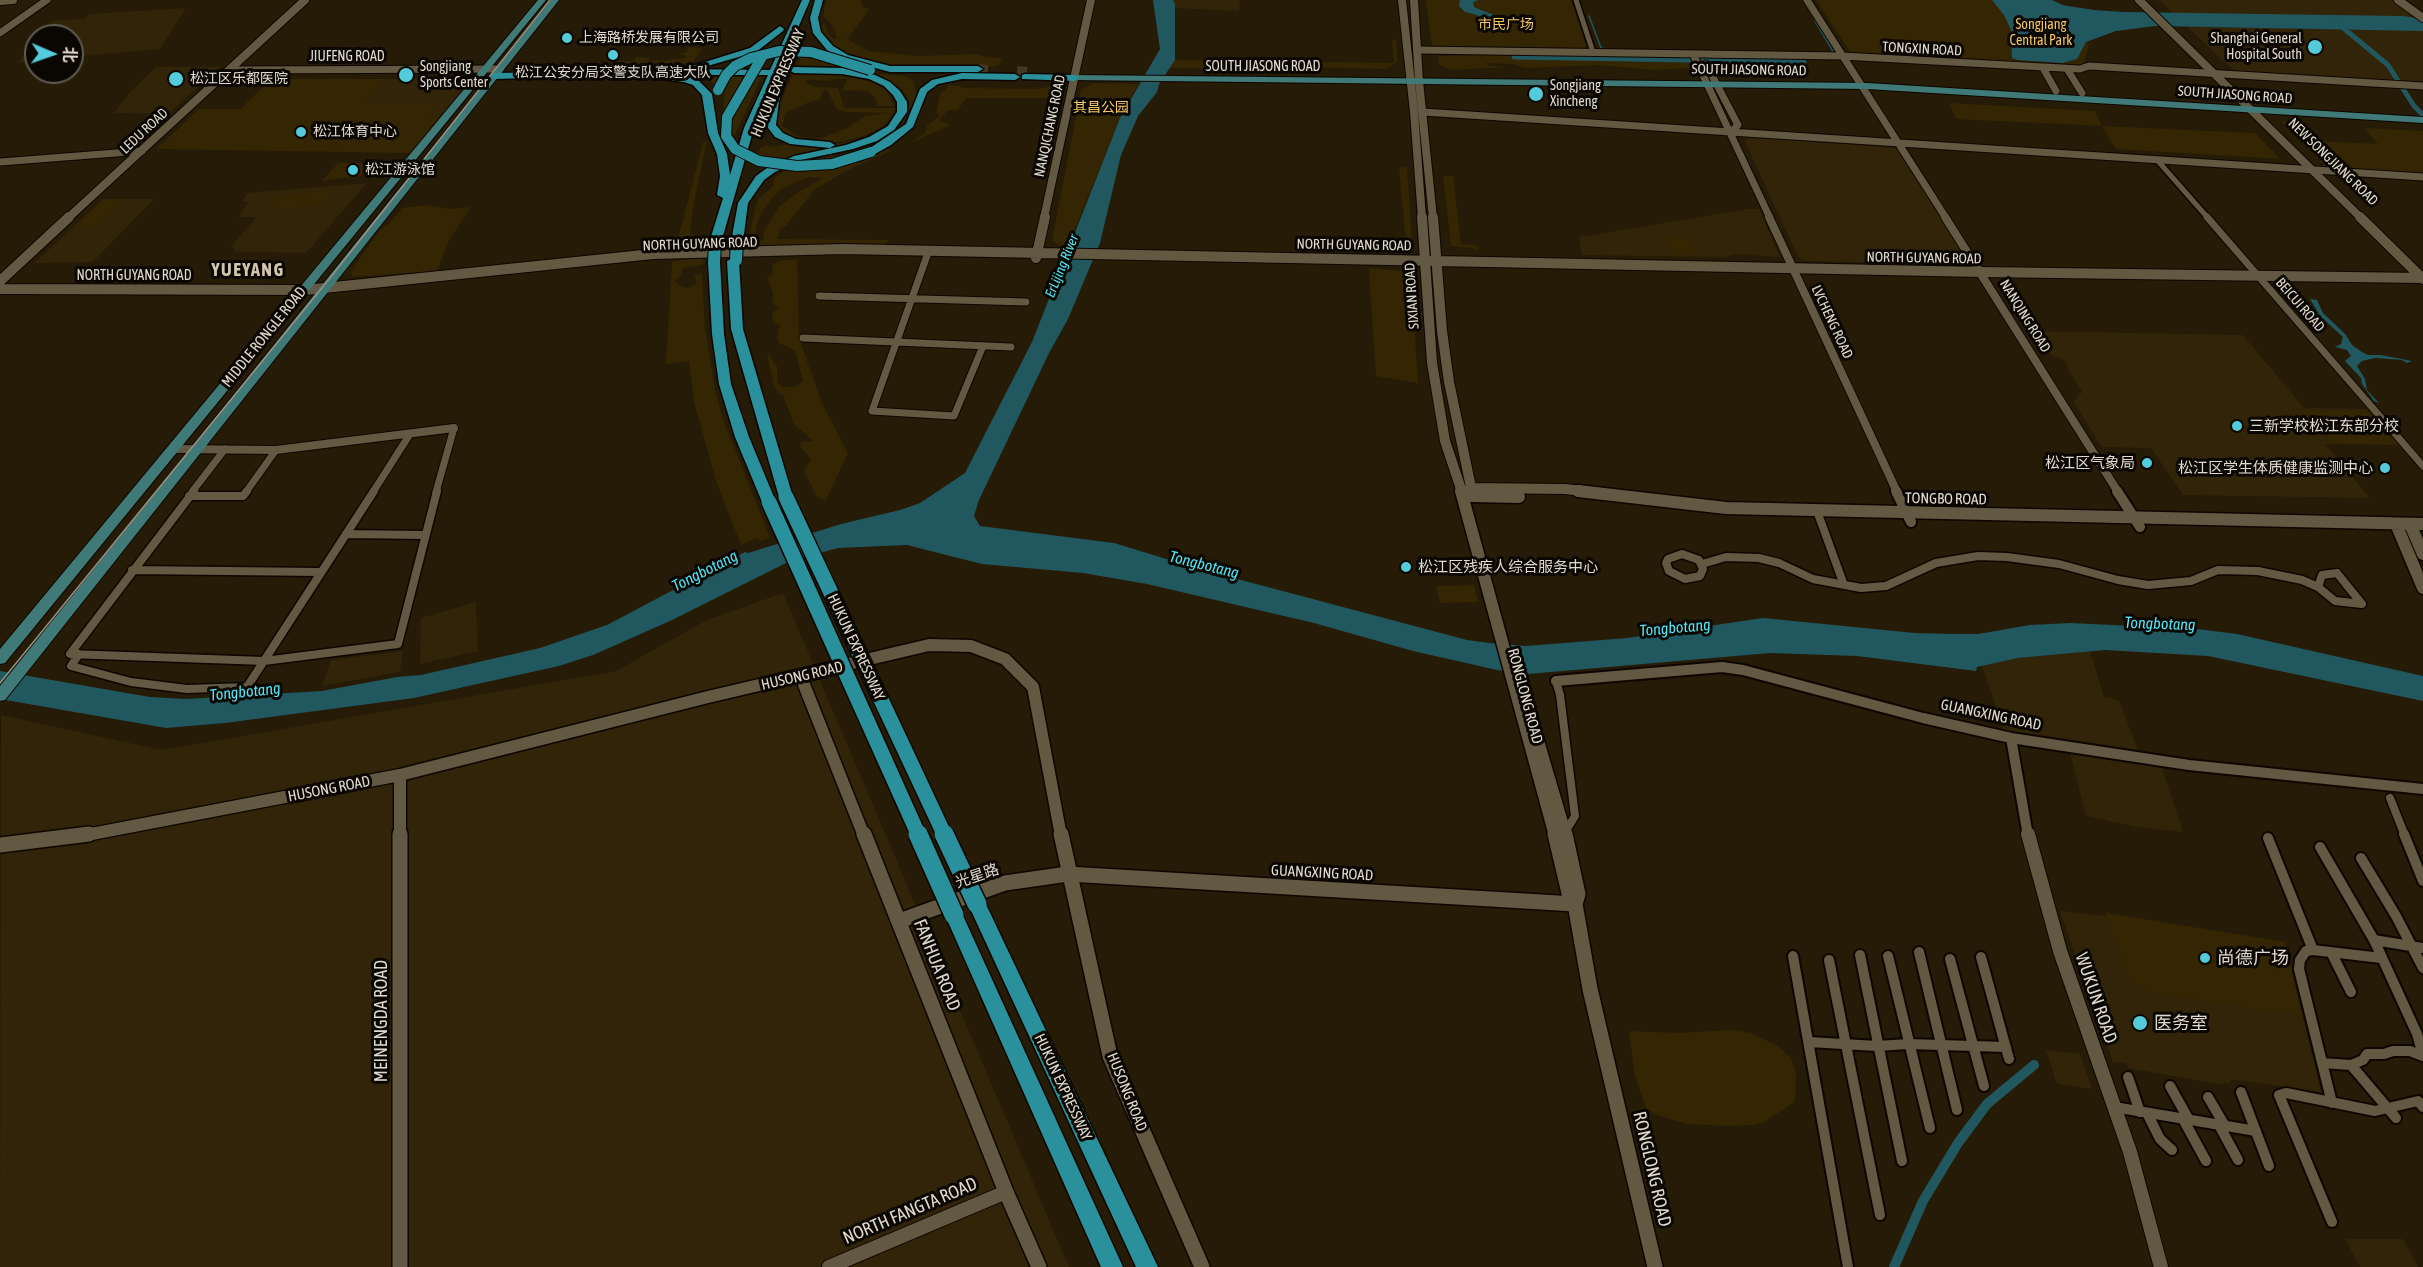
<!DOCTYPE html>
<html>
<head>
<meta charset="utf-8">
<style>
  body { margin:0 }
  #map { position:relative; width:2423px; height:1267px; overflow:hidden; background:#251b07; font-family:"Asap Condensed","Noto Sans SC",sans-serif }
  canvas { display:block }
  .north { position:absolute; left:24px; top:24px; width:60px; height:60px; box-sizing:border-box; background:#0a0702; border:2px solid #605b54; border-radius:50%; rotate:92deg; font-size:16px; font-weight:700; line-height:24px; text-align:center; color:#e0dace }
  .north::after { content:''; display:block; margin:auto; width:21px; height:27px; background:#53cbda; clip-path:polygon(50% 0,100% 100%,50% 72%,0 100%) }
</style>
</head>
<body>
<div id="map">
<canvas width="2423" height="1267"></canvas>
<div class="north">北</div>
</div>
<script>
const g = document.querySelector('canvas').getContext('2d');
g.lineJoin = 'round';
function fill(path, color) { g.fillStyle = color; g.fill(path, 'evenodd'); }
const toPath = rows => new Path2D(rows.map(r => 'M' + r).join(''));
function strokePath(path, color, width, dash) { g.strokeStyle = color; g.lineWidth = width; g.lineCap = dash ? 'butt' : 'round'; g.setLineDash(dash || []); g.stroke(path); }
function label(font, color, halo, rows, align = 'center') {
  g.font = font + ' "Asap Condensed","Noto Sans SC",sans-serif'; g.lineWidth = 6; g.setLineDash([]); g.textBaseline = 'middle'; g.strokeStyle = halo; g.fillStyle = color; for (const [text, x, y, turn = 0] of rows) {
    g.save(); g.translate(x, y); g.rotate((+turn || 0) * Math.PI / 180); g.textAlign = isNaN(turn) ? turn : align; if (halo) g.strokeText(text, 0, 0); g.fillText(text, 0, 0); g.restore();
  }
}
fill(toPath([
  [1173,0,1240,0,1239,11,1175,8],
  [2159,0,2391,0,2423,24,2423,83,2242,73,2232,69],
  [186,8,160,49,72,57,72,36,36,36,36,62,17,63,35,45,27,45,39,32,43,32,55,20,84,19,89,14],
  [156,67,220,67,168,114,114,113,131,91],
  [385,79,468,79,470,82,442,116,427,116,437,103,362,103],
  [1750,137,1897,148,1901,151,1971,264,1804,261,1798,257,1745,142],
  [367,183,306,253,236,252,231,246,257,217,239,217,248,202,242,201,247,193],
  [126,199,154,199,93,262,34,263,73,227,97,227],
  [1747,209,1759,209,1780,257,1735,254,1725,257,1582,255,1579,237],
  [2029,331,2243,335,2304,408,2370,409,2400,445,2325,444,2370,498,2183,495,2151,448,2102,447,2073,402,2082,392,2066,366,2068,366,2065,361,2039,349],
  [783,593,1069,1267,0,1267,1,715,162,750,616,671,707,620],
  [476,602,478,651,420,664,421,618],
  [403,651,400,672,322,686,331,660],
  [2090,651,2104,697,2119,700,2140,756,2005,734,1982,666,2018,658],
  [2070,753,2161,766,2183,832,2137,827,2086,816],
  [2060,911,2106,916,2106,913,2285,942,2321,1092,2230,1079,2231,1083,2223,1082,2224,1085,2128,1068,2126,1063,2113,1062],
  [2046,1050,2080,1054,2092,1089,2057,1084],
  [2345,1239,2403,1239,2418,1267,2360,1267]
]), '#312408');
fill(toPath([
  [826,0,861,0,862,7,870,9,847,39,868,51,917,56,976,54,985,57,1002,58,998,66,889,67,851,56,830,43,821,31,820,25,825,24,827,31,833,39,837,38,832,25,823,17],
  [1426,0,1571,0,1586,46,1582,50,1432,47],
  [1816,0,2053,0,2062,4,2089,44,2083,68,1852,55],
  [1392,39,1396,40,1398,62,1386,69,1295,67,1290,69,1259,68,1246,66,1239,69,1168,68,1175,60,1394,63],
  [689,47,702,48,693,63,611,64,613,61,634,61,636,57,649,58,648,61,659,61,685,58,687,56,678,54,685,53],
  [803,52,865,69,875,72,795,69],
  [1491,53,1688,57,1682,57,1683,61,1689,62,1691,68,1654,70,1599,65,1526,68,1512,64,1485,63,1489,66,1509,67,1451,70,1439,65,1438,56,1489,55],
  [763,74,734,137,731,129,733,119,724,115,723,107,725,90,715,86,704,75],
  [793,74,839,75,872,82,887,91,894,106,877,106,876,99,869,92,857,90,844,91,843,88,848,79,831,79,830,81,813,80,807,80,806,83,816,87,838,88,844,107,848,108,895,108,894,112,884,126,864,136,840,142,800,141,775,128,776,112],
  [827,90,837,109,846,112,888,113,865,116,847,128,825,137,813,139,798,136,782,126,786,113,807,103,820,99,823,91],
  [881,74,905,76,914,81,916,93,914,113,910,113,909,101,901,88,879,76],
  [271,79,385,79,363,103,438,103,428,115,442,116,411,153,156,149,199,109,240,109],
  [1094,83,1138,84,1120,118,1068,246,1060,246,1052,241,1081,90],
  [950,85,960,86,963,88,1036,89,1057,85,1053,98,966,98,958,110,948,110,940,120,950,125,910,143,926,132,927,125,935,120,940,114,936,113,940,94],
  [1949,103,2095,111,2102,126,2255,133,2280,159,2115,149,2102,126,1956,119],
  [2281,121,2298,123,2312,141,2378,144,2364,128,2423,131,2423,175,2326,167],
  [876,136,845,147,802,154,783,162,757,157,760,148,766,145,773,147,793,143,827,146],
  [707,141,694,202,690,234,698,237,698,243,706,244,666,246,677,243,703,142],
  [888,149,890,151,848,170,814,190,786,226,781,228,777,239,888,240,886,245,750,245,750,230,758,199,773,186,774,178,789,168,813,159],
  [809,177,823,178,795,194,779,207,763,233,764,240,755,241,757,222,763,210,773,197,783,188],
  [338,163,376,163,378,166,371,174,322,181],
  [1407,166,1412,243,1410,248,1408,250,1357,249,1358,246,1400,248,1406,243,1399,168],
  [1443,176,1453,176,1461,244,1476,245,1478,252,1472,248,1451,246],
  [330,191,323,205,271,210,278,196],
  [103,199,126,199,97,227,73,227],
  [426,205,450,209,471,207,448,242,437,271,352,277,351,271,379,231,390,223,402,208],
  [1666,238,1690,238,1696,254,1672,253],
  [703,258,704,262,702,265,683,268,681,275,675,281,682,287,690,288,697,283,694,275,702,274,705,327,715,389,723,419,770,537,762,541,757,538,741,545,717,484,694,402,689,361,666,364,672,261],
  [797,259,799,338,822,403,848,453,826,500,817,497,804,471,811,459,800,447,801,442,813,441,793,423,783,394,779,394,774,385,767,355,769,355,777,366,777,382,783,387,795,387,803,381,795,350,779,343,777,339,780,324,773,323,772,313,778,309,772,301,773,293,767,278,772,275,773,264,779,261],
  [1369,268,1403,271,1411,276,1418,383,1376,376],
  [2306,410,2368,412,2397,445,2333,443],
  [1474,585,1479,602,1440,603,1436,586],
  [2106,913,2285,942,2302,1016,2158,993,2140,986,2127,973],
  [1730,1030,1751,1033,1778,1046,1791,1058,1796,1072,1795,1102,1764,1122,1754,1125,1729,1126,1687,1124,1657,1115,1646,1108,1635,1076,1629,1031,1678,1033]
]), '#342503');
fill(toPath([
  [1153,0,1173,0,1175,4,1175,60,1159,84,1157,92,1138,116,1121,155,1100,243,1068,319,1049,353,979,500,974,516,980,526,1114,543,1196,568,1467,640,1489,643,1526,646,1627,638,1763,618,1915,633,1952,634,1978,634,2030,625,2070,623,2197,629,2237,634,2423,676,2423,701,2208,656,2105,650,2018,658,1977,667,1976,671,1857,656,1770,653,1528,674,1497,670,1413,651,1314,623,1147,584,1083,573,982,564,907,545,838,548,788,562,670,621,593,655,559,666,414,698,225,723,166,728,0,699,0,671,150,697,186,699,322,691,397,677,421,675,540,648,607,625,745,552,748,553,841,524,900,510,920,503,965,473,1032,342,1120,118,1160,49],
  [1460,0,1479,0,1473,2,1474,7,1501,18,1501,21,1508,23,1513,29,1489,24,1477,15,1465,12,1459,6],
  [1992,0,2052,0,2062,5,2094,10,2124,12,2403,16,2423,19,2423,31,2155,26,2116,31,2086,42,2077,59,2062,63,2018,60,2012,58,2011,30,2004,15],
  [2310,299,2317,300,2323,313,2346,335,2352,345,2362,352,2368,355,2381,355,2412,361,2407,363,2402,360,2375,358,2362,361,2357,366,2365,379,2367,390,2379,403,2374,401,2362,384,2361,378,2345,361,2351,356,2347,350,2335,347,2341,344,2343,337,2320,316]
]), '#21575e');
strokePath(toPath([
  [1589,16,1601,48,1606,49],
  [1815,21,1833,51,1829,53]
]), '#21575e', 1.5);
strokePath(toPath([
  [2336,22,2388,65,2414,106,2423,115],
  [1514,57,1804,62]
]), '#21575e', 5);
strokePath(toPath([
  [1894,1267,1923,1201,1958,1143,1987,1104,2034,1065]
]), '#21575e', 10);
strokePath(toPath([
  [978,69,988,70],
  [566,70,575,70],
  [1017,71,1027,72]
]), '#413825', 10, [10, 4.5]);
const minorFar3 = toPath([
  [1576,0,1593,52],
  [2158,161,2208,218]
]);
const minorFar2 = toPath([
  [2207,217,2423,466],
  [929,250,872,411,954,416,983,346],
  [819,296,1026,302],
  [803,338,1011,347],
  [192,492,225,449],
  [246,492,276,450],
  [373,492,410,434],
  [436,492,454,428]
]);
const minorFar1 = toPath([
  [194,491,70,654,264,661,398,644,437,491],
  [189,496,243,496,247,491],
  [1817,511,1844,585],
  [346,534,425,535],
  [1682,554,1699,560,1703,569,1700,576,1685,579,1669,571,1666,563,1668,559,1682,554],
  [1702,564,1726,557,1759,558,1779,563,1813,579,1861,588,1886,586,1936,563,1978,556,2007,557,2059,564,2118,580,2148,585,2191,581,2218,570,2258,571,2302,580,2318,587],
  [132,570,321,572],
  [2337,573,2362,604,2335,601,2318,587,2322,575,2337,573],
  [79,654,71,666,131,682,187,689,247,687,374,491],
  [1556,681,1560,695,1575,816,1564,834],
  [2390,798,2405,836]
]);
const minor = toPath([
  [2404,834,2423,881],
  [2268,838,2313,950],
  [2320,847,2374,940,2417,1034,2423,1055],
  [2361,858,2396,916,2423,968],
  [2374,940,2423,948],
  [1919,952,1957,1110],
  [2331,952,2351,992],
  [1860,955,1902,1161],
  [1793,956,1848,1267],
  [1888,956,1930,1128],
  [1981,957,2009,1059],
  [1950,959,1984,1086],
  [1829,960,1880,1215],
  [1809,1042,1877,1046,1908,1044,2006,1047],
  [2322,1063,2351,1065,2363,1060,2367,1054,2384,1054,2393,1051,2410,1051,2423,1056],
  [2351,1065,2396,1118],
  [2128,1077,2140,1112],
  [2170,1086,2189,1120],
  [2241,1092,2269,1166],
  [2208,1097,2225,1126],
  [2332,1103,2299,969,2300,960,2306,951,2313,950,2381,958],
  [2114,1107,2256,1131],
  [2147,1113,2160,1139,2172,1150],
  [2183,1119,2206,1161],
  [2219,1125,2238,1160],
  [2332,1222,2279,1095,2286,1093,2375,1111,2418,1101,2423,1107]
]);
const tertiaryFar3 = toPath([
  [1807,0,1946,218],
  [0,33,47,0],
  [1419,50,1842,56,2080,69,2089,66,2423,86],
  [1693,54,1770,218],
  [1706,64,1738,125,1730,133],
  [2043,68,2056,91],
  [2067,69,2082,93],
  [230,70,500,69],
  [1423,112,2423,177],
  [0,162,142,151]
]);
const tertiaryFar2 = toPath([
  [1769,217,1897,492],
  [1945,217,2118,492],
  [172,449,276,450,454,428]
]);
const tertiaryFar1 = toPath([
  [1896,491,1911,522],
  [2117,491,2140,527],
  [1556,681,1722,667,1743,670,1923,718,2011,738,2189,765,2423,789],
  [2011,738,2028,836]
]);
const tertiary = toPath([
  [2028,834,2060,951,2130,1152,2161,1267],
  [829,1267,1006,1192]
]);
const secondaryFar3 = toPath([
  [1402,0,1414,112,1422,218],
  [1414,0,1419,81,1433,218],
  [2139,0,2361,218],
  [2398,0,2423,18],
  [0,1,13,0],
  [68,218,305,0],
  [1044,218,1091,0]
]);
const secondaryFar2 = toPath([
  [1422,217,1432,363,1445,441,1462,492],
  [1433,217,1442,331,1449,382,1472,492],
  [2360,217,2423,279],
  [1036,258,1045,217],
  [0,281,69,217],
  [0,289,305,290,653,254,843,249,1982,272,2423,278],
  [1470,488,1565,489,1591,492]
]);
const secondaryFar1 = toPath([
  [1461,491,1555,836],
  [1471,491,1472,495],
  [1578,491,1726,508,2423,524],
  [1472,496,1519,497],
  [2396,524,2423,588],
  [2410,524,2423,554],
  [801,677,864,836],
  [1530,714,1566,836],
  [400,775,400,836],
  [81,836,400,775,708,697,929,645,971,646,1005,659,1033,687,1061,836]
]);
const secondary = toPath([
  [400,834,400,1267],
  [864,834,1006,1192,1039,1267],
  [1061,834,1110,1056,1202,1267],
  [1555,834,1569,893,1575,904,1590,989,1655,1267],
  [1565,834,1578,894,1575,904],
  [0,845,89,834],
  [899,921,1005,883,1068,874,1575,904]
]);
const primary = toPath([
  [538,0,546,0,5,663,0,664,0,649,538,0],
  [551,0,559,0,5,700,0,701,0,686,551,0],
  [1074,75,1867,83,2423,117,2423,123,1867,89,1071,80,1071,76,1074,75]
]);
const motorway = toPath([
  [802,0,810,0,792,42,799,44,790,69,794,67,842,68,875,75,890,82,900,91,907,102,907,112,894,130,877,141,853,149,801,160,775,172,764,180,748,203,743,242,741,244,733,244,731,242,738,203,756,176,767,168,794,156,846,145,869,137,888,126,897,112,897,102,893,95,884,86,869,79,842,74,794,73,789,70,779,101,776,125,783,133,796,139,830,142,835,145,830,148,790,144,775,137,766,125,765,119,783,61,754,128,721,243,719,245,711,245,709,243,723,198,717,195,720,176,717,154,708,133,702,95,693,85,684,82,638,76,572,78,567,75,572,72,647,70,686,76,699,81,712,94,718,133,727,154,730,175,744,128,768,75,677,75,672,72,677,69,770,70,802,0],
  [815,0,823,0,818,18,821,32,833,46,848,55,890,66,978,66,983,69,978,72,890,72,842,59,827,50,813,33,810,18,815,0],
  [780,26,784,29,783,31,756,52,697,69,692,66,750,48,780,26],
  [562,72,567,75,565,77,495,79,490,76,495,73,562,72],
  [962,73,1015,74,1020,77,1015,80,962,79,938,84,927,92,913,127,891,145,875,154,867,154,867,150,906,124,920,89,932,80,962,73],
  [1025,74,1074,75,1079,78,1074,81,1022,79,1022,75,1025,74],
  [733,258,739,261,743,329,793,497,786,502,779,497,731,329,727,261,733,258],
  [714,259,720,262,724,334,731,384,749,437,776,502,769,507,762,502,735,437,719,384,712,334,708,262,714,259],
  [977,896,983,898,1158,1267,1136,1267,968,904,971,898,977,896],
  [954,907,960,909,1123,1267,1101,1267,945,915,948,909,954,907]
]);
strokePath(minorFar3, '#0e0600', 8);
strokePath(minorFar2, '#0e0600', 9);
strokePath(minorFar1, '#0e0600', 11);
strokePath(minor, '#0e0600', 14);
strokePath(tertiaryFar3, '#0e0600', 9);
strokePath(tertiaryFar2, '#0e0600', 10);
strokePath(tertiaryFar1, '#0e0600', 14);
strokePath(tertiary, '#0e0600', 16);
strokePath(secondaryFar3, '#0e0600', 10);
strokePath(secondaryFar2, '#0e0600', 12);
strokePath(secondaryFar1, '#0e0600', 15);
strokePath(secondary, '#0e0600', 18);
strokePath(primary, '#0e0600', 2);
strokePath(motorway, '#0e0600', 3);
strokePath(minorFar3, '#635842', 5);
strokePath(minorFar2, '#635842', 7);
strokePath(minorFar1, '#635842', 8);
strokePath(minor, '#635842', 10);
strokePath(tertiaryFar3, '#635842', 7);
strokePath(tertiaryFar2, '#635842', 8);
strokePath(tertiaryFar1, '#635842', 10);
strokePath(tertiary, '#635842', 14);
strokePath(secondaryFar3, '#635842', 8);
strokePath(secondaryFar2, '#635842', 10);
strokePath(secondaryFar1, '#635842', 12);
strokePath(secondary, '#635842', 15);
fill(primary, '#407a78');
fill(motorway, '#29909c');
strokePath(toPath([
  [0,683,330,278,550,0]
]), '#999182', 1.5);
const motorwayBridgeFar3 = toPath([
  [762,57,727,117,726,136,735,149,759,161,797,166,832,164,871,152],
  [718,90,726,75,735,66,751,58,779,51,811,52,870,70]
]);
const motorwayBridgeFar2 = toPath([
  [736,260,737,242],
  [714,262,715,243]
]);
const motorwayBridgeFar1 = toPath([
  [786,497,945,836],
  [769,502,919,836]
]);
const motorwayBridge = toPath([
  [918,834,954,915],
  [944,834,977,904]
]);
strokePath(motorwayBridgeFar3, '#0e0600', 12, []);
strokePath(motorwayBridgeFar2, '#0e0600', 14, []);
strokePath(motorwayBridgeFar1, '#0e0600', 18, []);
strokePath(motorwayBridge, '#0e0600', 22, []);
strokePath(motorwayBridgeFar3, '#29909c', 10);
strokePath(motorwayBridgeFar2, '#29909c', 12);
strokePath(motorwayBridgeFar1, '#29909c', 15);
strokePath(motorwayBridge, '#29909c', 19);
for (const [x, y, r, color] of [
  [567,38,6,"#53cbda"],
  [2315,47,8,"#53cbda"],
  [613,55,6,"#53cbda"],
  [406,75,8,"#53cbda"],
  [176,79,8,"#53cbda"],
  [1536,94,8,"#53cbda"],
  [301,132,6,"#53cbda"],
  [353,170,6,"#53cbda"],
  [2237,426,6,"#53cbda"],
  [2147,463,6,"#53cbda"],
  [2385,468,6,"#53cbda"],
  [1406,567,6,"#53cbda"],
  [2205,958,6,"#53cbda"],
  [2140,1023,8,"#53cbda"]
]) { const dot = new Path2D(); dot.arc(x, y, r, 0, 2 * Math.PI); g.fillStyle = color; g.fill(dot); strokePath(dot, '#0a0702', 2); }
label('14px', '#f3c666', '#0a0702', [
  ["市民广场",1506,25],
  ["Songjiang",2041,25],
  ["Central Park",2041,41],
  ["其昌公园",1101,108]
]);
label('14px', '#e0dace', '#0a0702', [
  ["上海路桥发展有限公司",579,38],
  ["Shanghai General",2302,39,"right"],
  ["Hospital South",2302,55,"right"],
  ["Songjiang",420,67],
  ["Sports Center",420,83],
  ["松江公安分局交警支队高速大队",613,73,"center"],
  ["松江区乐都医院",190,79],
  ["Songjiang",1550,86],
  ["Xincheng",1550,102],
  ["松江体育中心",313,132],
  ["松江游泳馆",365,170]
], 'left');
label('14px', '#e0dace', '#0a0702', [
  ["TONGXIN ROAD",1922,49,3],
  ["JIUFENG ROAD",347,57],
  ["SOUTH JIASONG ROAD",1263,67],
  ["SOUTH JIASONG ROAD",1749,70,1],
  ["SOUTH JIASONG ROAD",2235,95,4],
  ["NANQICHANG ROAD",1050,126,-78],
  ["LEDU ROAD",144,131,-43],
  ["NEW SONGJIANG ROAD",2333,162,44],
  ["NORTH GUYANG ROAD",700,244,-2],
  ["NORTH GUYANG ROAD",1354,245,1],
  ["NORTH GUYANG ROAD",1924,258,1],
  ["NORTH GUYANG ROAD",134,276],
  ["SIXIAN ROAD",1412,296,-94],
  ["BEICUI ROAD",2300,305,49],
  ["NANQING ROAD",2025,316,58],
  ["LVCHENG ROAD",1832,322,65]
]);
label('italic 14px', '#50e4f6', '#0a0702', [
  ["ErLijing River",1062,266,-68]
]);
label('15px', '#e0dace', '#0a0702', [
  ["HUKUN EXPRESSWAY",778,83,-67],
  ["MIDDLE RONGLE ROAD",264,337,-51],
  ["TONGBO ROAD",1946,499,1],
  ["HUKUN EXPRESSWAY",856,647,65],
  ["HUSONG ROAD",802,676,-13],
  ["RONGLONG ROAD",1525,696,75],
  ["GUANGXING ROAD",1991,715,12],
  ["HUSONG ROAD",329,789,-11],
  ["GUANGXING ROAD",1322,873,3],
  ["光星路",977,876,-19],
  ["HUKUN EXPRESSWAY",1063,1087,65],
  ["HUSONG ROAD",1127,1092,68]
]);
label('15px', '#e0dace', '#0a0702', [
  ["三新学校松江东部分校",2249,426],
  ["松江区气象局",2135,463,"right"],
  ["松江区学生体质健康监测中心",2373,468,"right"],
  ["松江区残疾人综合服务中心",1418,567]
], 'left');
label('italic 16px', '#50e4f6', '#0a0702', [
  ["Tongbotang",1204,565,14],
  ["Tongbotang",705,571,-27],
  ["Tongbotang",2160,624,2],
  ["Tongbotang",1675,628,-5],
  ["Tongbotang",245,692,-6]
]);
g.letterSpacing = '1.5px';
label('bold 18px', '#d2c5ad', '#0a0702', [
  ["YUEYANG",248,270]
]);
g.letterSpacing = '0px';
label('18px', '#e0dace', '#0a0702', [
  ["尚德广场",2217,958],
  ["医务室",2154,1023]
], 'left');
label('18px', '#e0dace', '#0a0702', [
  ["FANHUA ROAD",937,965,68],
  ["WUKUN ROAD",2096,998,71],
  ["MEINENGDA ROAD",381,1021,-90],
  ["RONGLONG ROAD",1652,1169,77],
  ["NORTH FANGTA ROAD",910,1211,-23]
]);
</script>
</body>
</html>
